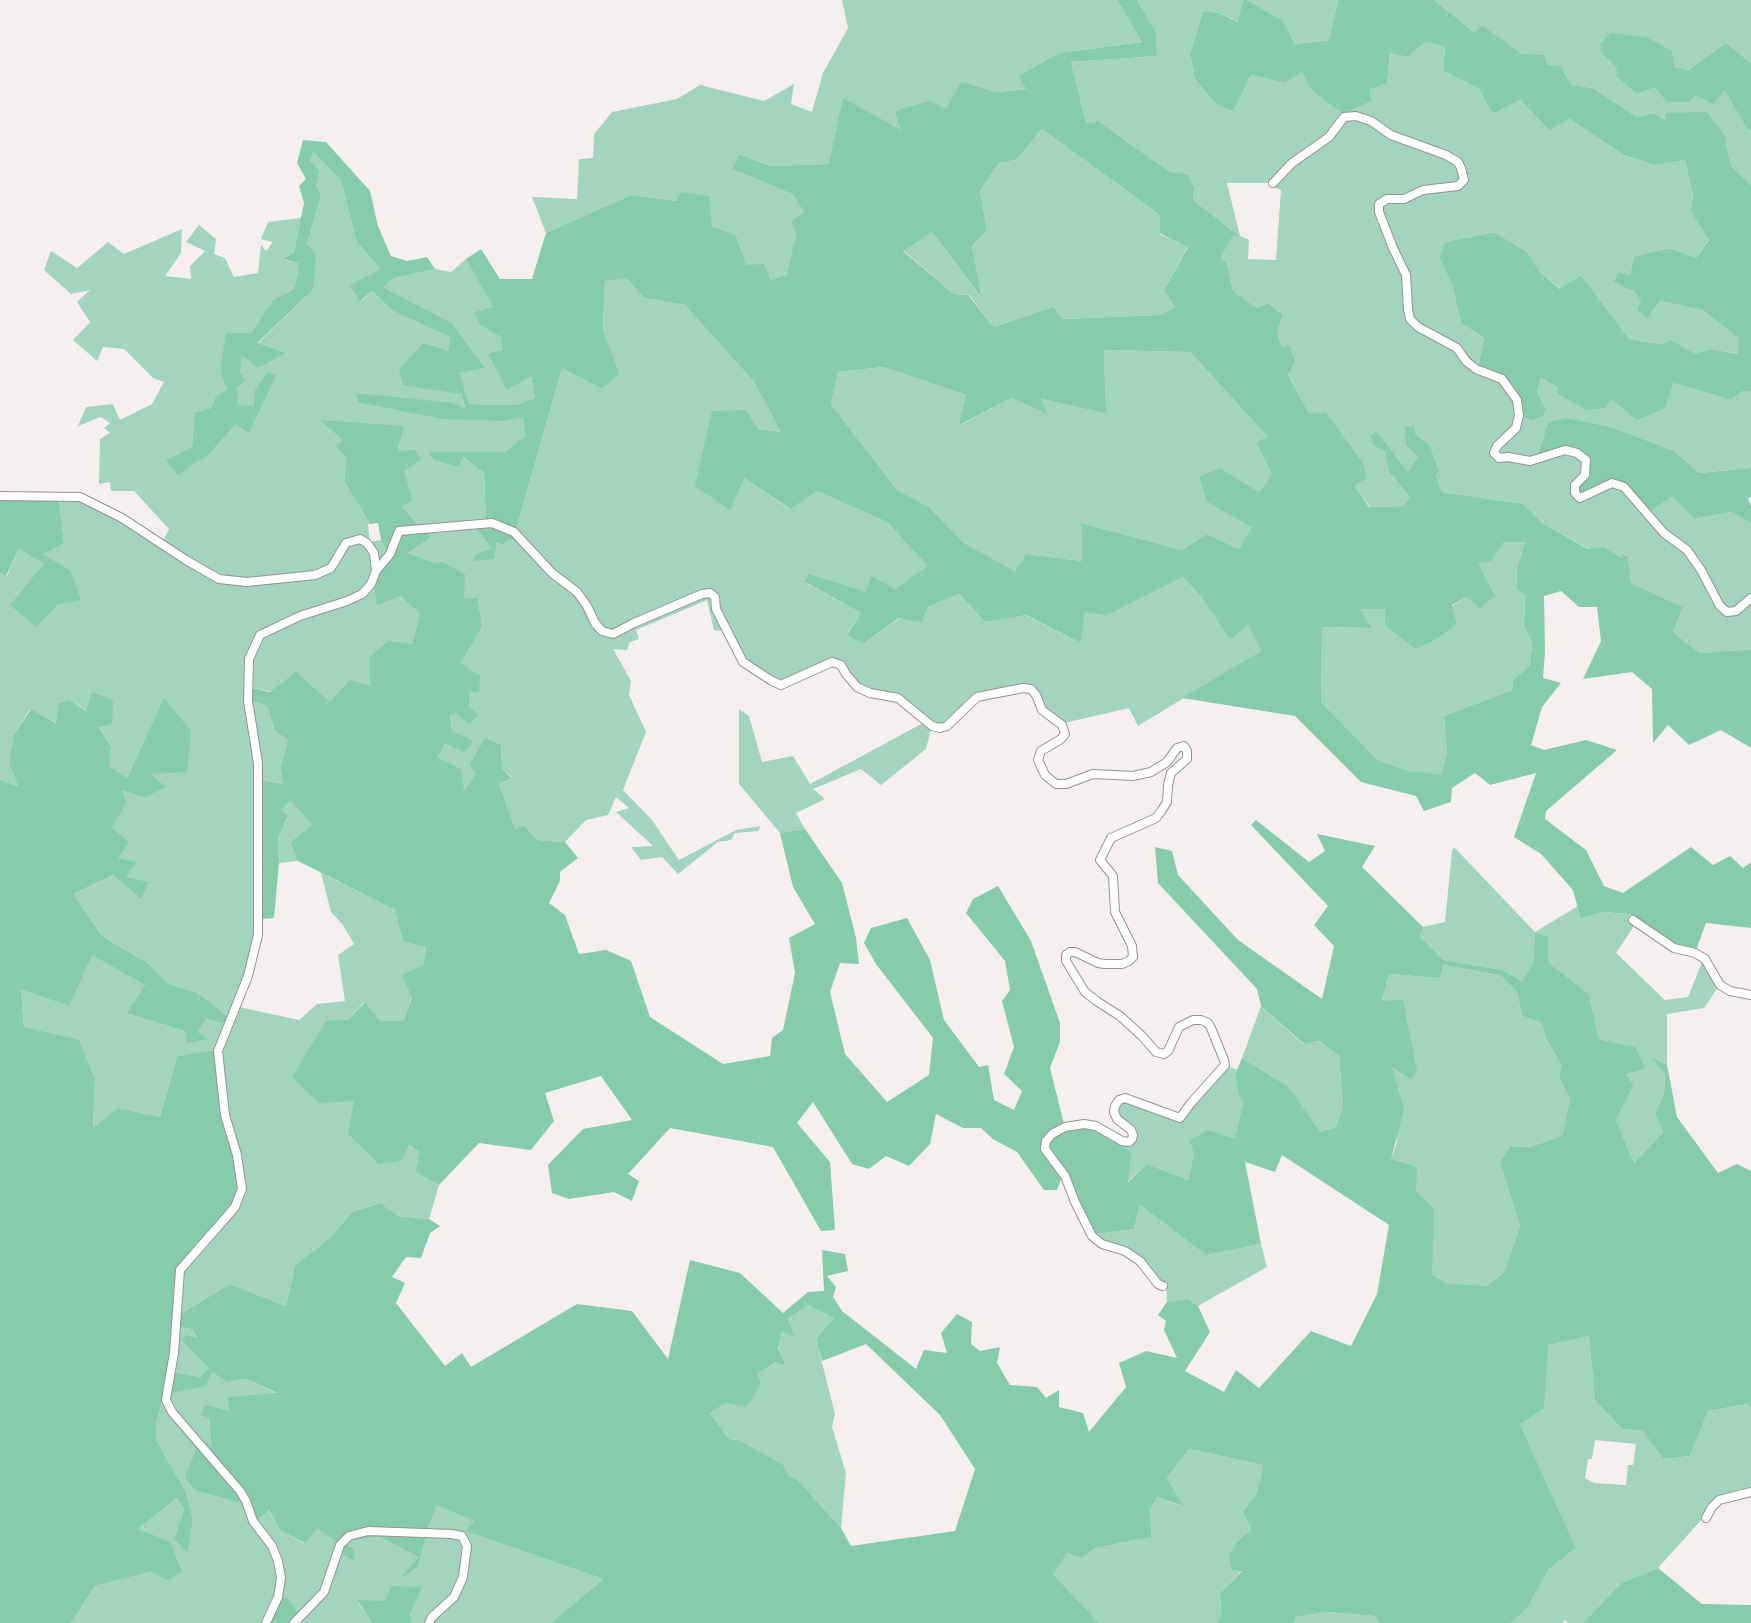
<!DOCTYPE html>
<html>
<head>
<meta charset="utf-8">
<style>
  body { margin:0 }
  canvas { display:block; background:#f5f0ed }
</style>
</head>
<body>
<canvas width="1751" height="1623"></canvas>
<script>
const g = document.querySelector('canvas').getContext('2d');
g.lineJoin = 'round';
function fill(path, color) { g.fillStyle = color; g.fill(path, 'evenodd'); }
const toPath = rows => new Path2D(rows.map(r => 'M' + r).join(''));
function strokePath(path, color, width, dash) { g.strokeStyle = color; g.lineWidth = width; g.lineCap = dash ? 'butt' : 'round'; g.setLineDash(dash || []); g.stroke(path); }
fill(toPath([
  [842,0,1117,0,1142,42,1059,53,1018,76,1026,89,996,92,961,81,946,109,895,111,902,130,829,164,770,166,739,154,732,169,792,194,804,212,791,221,796,233,788,275,770,280,746,266,736,235,712,226,677,201,631,195,546,233,532,197,577,199,579,159,593,158,594,134,612,112,677,99,700,85,764,101,794,84,791,104,812,112,823,73,848,28],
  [1137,0,1243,0,1239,22,1219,13,1203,11,1190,54,1195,79,1217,105,1233,111,1251,75,1284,83,1302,71,1311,90,1343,114,1372,101,1370,88,1387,83,1390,53,1407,57,1426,42,1445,47,1443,71,1478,88,1493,114,1520,100,1550,131,1569,117,1624,155,1655,165,1685,160,1693,196,1692,211,1709,239,1696,258,1670,248,1634,256,1630,275,1619,272,1615,281,1627,289,1634,289,1641,301,1637,310,1647,319,1660,301,1703,310,1740,338,1739,354,1711,349,1695,355,1671,340,1660,344,1629,339,1581,275,1561,289,1539,271,1528,253,1495,232,1445,242,1439,257,1452,285,1461,323,1484,338,1478,367,1468,359,1459,346,1420,324,1412,317,1410,275,1396,247,1382,212,1382,206,1388,202,1405,202,1423,194,1460,189,1467,180,1464,166,1461,160,1448,152,1393,132,1373,119,1356,112,1343,114,1326,135,1290,161,1269,183,1227,183,1240,236,1249,240,1248,259,1276,260,1281,190,1273,187,1294,165,1331,140,1346,120,1355,119,1370,124,1390,138,1445,157,1456,164,1460,179,1456,183,1422,187,1403,196,1386,196,1376,202,1376,213,1390,249,1403,276,1404,309,1407,320,1416,330,1454,351,1464,364,1475,372,1500,382,1507,389,1514,401,1515,414,1513,427,1495,444,1491,454,1497,461,1508,461,1530,464,1565,453,1576,456,1583,462,1582,474,1572,484,1572,495,1579,502,1593,497,1613,486,1622,489,1662,536,1685,553,1699,572,1718,608,1726,615,1737,614,1751,603,1751,651,1700,653,1673,632,1683,607,1631,583,1628,557,1624,554,1622,558,1604,547,1589,549,1544,524,1523,504,1442,492,1436,476,1439,469,1430,445,1416,435,1414,426,1404,427,1406,446,1418,457,1408,472,1377,431,1370,435,1373,445,1385,452,1389,472,1410,497,1404,506,1370,507,1355,486,1367,478,1364,464,1326,412,1309,415,1288,373,1295,362,1290,345,1282,347,1277,332,1283,315,1268,303,1257,308,1233,291,1227,264,1221,257,1233,236,1239,235,1193,200,1194,188,1188,174,1170,172,1098,121,1086,123,1071,62,1157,56,1156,32],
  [1247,0,1338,0,1329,40,1295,44,1283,21],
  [1434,0,1751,0,1751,63,1726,43,1688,70,1602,52,1617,68,1655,87,1696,95,1725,89,1747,129,1751,129,1751,185,1731,166,1725,136,1666,114,1666,122,1653,113,1637,117,1593,88,1571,85,1561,66,1547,66,1545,55,1521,55,1482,25,1474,32],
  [1042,129,1160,215,1159,234,1188,246,1164,290,1175,307,1160,315,1063,319,1053,307,994,327,969,295,954,294,903,250,932,232,980,296,972,246,987,230,980,191,999,163,1016,160],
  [314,151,341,180,356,240,382,269,361,301,372,291,393,311,450,337,448,351,466,410,357,393,507,421,523,417,525,436,504,452,429,452,459,467,463,457,484,473,486,520,418,526,402,506,413,501,397,451,320,421,344,440,347,458,344,481,370,524,368,524,370,542,381,540,388,552,378,563,369,541,344,541,329,565,314,572,248,579,220,576,163,541,169,529,134,491,111,491,110,482,99,484,100,439,110,433,104,428,110,423,101,417,78,426,86,407,113,404,120,420,152,404,164,382,153,378,124,349,103,347,97,361,73,340,90,322,77,302,90,290,71,294,44,270,51,251,77,268,108,242,124,254,182,229,181,253,165,276,191,279,190,266,205,251,186,242,199,225,216,239,214,254,225,258,234,277,258,273,261,245,266,251,273,242,261,239,268,222,301,218,294,252,285,260,299,264,294,289,273,300,251,333,220,370,228,390,216,395,211,408,195,412,192,447,166,460,210,453,235,425,249,433,254,407,239,405,237,387,242,355,285,353,257,344,313,290,307,244,321,195,316,185,310,161],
  [466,259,494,308,474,312,479,324,500,337,502,350,488,353,531,376,535,398,515,405,469,404,460,373,485,368,452,323,383,287,394,278,435,269,451,272],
  [627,277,644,298,685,305,754,382,781,432,758,429,744,478,789,509,817,491,887,522,929,566,895,589,866,592,806,583,861,613,847,634,863,644,900,618,922,623,928,607,959,594,985,622,1025,615,1081,643,1085,612,1106,616,1183,577,1202,598,1230,640,1248,623,1261,651,1138,726,1129,708,1064,723,1045,708,1039,693,1033,687,976,694,945,723,939,725,934,723,899,695,871,690,859,684,848,672,843,663,832,658,781,681,774,679,745,659,733,637,711,590,612,630,604,628,555,571,516,530,562,368,602,389,618,374,603,330,605,281],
  [1104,350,1190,352,1267,436,1256,443,1272,474,1259,492,1220,468,1207,502,1253,527,1239,549,1207,534,1182,550,1081,523,1082,561,1026,554,1015,571,964,543,929,507,897,490,831,404,838,372,883,367,966,395,960,425,1012,398,1048,415,1040,399,1106,412],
  [1539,378,1559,387,1611,399,1673,383,1731,400,1743,391,1751,391,1751,468,1699,473,1674,451,1612,427,1567,418,1548,422,1538,454,1530,457,1500,455,1498,452,1500,448,1522,415,1546,408,1537,393],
  [1672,497,1694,519,1731,512,1751,523,1751,594,1734,608,1728,608,1723,604,1705,569,1689,548,1667,531,1651,511],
  [59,500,80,501,121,521,218,582,316,578,348,546,359,543,365,546,370,554,372,570,368,582,360,592,346,598,298,613,258,633,246,658,255,763,255,934,245,975,228,1016,196,992,169,984,149,964,102,936,73,894,115,875,141,898,148,882,125,877,118,858,112,828,125,804,122,790,149,774,164,699,127,778,109,766,111,747,99,726,92,692,87,711,70,700,57,723,30,709,13,736,9,764,18,786,0,780,0,573,7,576,19,549,44,564,70,570,41,554,64,544],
  [476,527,493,549,494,559,495,543,503,545,509,539,521,544,575,595,584,608,613,637,702,598,709,597,712,599,712,610,722,631,714,630,707,600,636,630,639,639,630,642,627,650,613,649,631,681,629,695,646,732,623,790,652,820,679,860,736,830,761,826,758,831,735,833,731,840,718,842,678,874,662,857,641,860,631,847,653,846,616,812,629,808,616,797,608,815,586,820,565,842,537,840,524,825,515,829,499,783,512,777,502,769,501,745,464,792,438,758,445,743,472,742,452,731,450,714,469,707,469,693,479,692,461,663,482,627,478,598,464,600,435,563,408,553,429,539,429,532],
  [1504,542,1525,542,1517,568,1525,594,1524,625,1532,644,1530,665,1513,680,1512,690,1444,716,1447,754,1441,776,1410,771,1379,761,1321,702,1322,627,1372,628,1360,609,1385,609,1414,649,1434,641,1457,624,1452,606,1467,597,1478,564,1492,561],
  [374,586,400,596,420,614,412,644,370,686,330,702,252,688,252,660,263,638,303,618,364,597],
  [251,700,267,706,275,731,288,740,280,768,283,784,261,780],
  [739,709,749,716,762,762,793,756,810,784,923,723,931,729,926,749,881,785,861,769,813,789,825,799,796,813,805,829,780,833,739,784],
  [291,801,312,825,290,842,298,861,279,863,278,838,288,817,282,810],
  [1454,847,1535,932,1578,906,1581,919,1602,912,1629,914,1634,926,1616,953,1665,1000,1688,997,1702,962,1718,987,1704,1008,1667,1014,1667,1065,1654,1058,1665,1074,1664,1093,1655,1114,1663,1132,1634,1163,1616,1120,1634,1085,1626,1074,1646,1069,1636,1047,1599,1039,1589,994,1549,963,1548,936,1535,932,1533,964,1522,981,1502,970,1444,960,1420,936,1423,927,1445,922,1452,851],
  [321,873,395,910,403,942,426,947,423,965,403,1021,380,1021,364,1002,348,1020,354,1101,408,1145,421,1152,415,1172,439,1185,429,1219,399,1216,380,1203,352,1212,330,1238,295,1265,286,1306,230,1284,180,1314,183,1272,238,1209,245,1189,228,1114,222,1051,239,1007,299,1020,317,1004,345,1001,338,955,354,944,343,925,331,912],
  [91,954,145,985,126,1013,185,1031,187,1042,207,1039,198,1032,206,1017,225,1024,215,1050,177,1056,160,1117,118,1108,93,1129,95,1080,24,1027,21,988,69,1006],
  [1443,965,1500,975,1517,992,1522,1016,1542,1023,1545,1036,1561,1065,1559,1077,1570,1098,1562,1136,1530,1147,1510,1146,1500,1162,1520,1226,1504,1272,1486,1286,1466,1286,1449,1284,1431,1275,1434,1208,1416,1191,1391,1159,1397,1142,1392,1066,1382,1001,1389,974,1440,978],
  [1261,1006,1303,1044,1319,1041,1339,1056,1343,1108,1335,1128,1320,1133,1289,1087,1242,1058],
  [1228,1066,1237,1070,1235,1076,1239,1096,1243,1103,1235,1140,1209,1130,1194,1154,1188,1180,1147,1164,1127,1182,1121,1145,1129,1145,1134,1129,1120,1117,1118,1112,1121,1102,1130,1102,1174,1120,1181,1122,1186,1117,1194,1105],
  [1140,1205,1206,1255,1261,1244,1267,1267,1198,1306,1186,1299,1167,1302,1166,1283,1160,1281,1143,1258,1126,1248,1103,1241,1095,1234,1134,1229],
  [808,1305,834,1318,816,1339,835,1414,832,1427,846,1473,841,1528,798,1480,788,1475,738,1440,729,1439,710,1413,726,1403,757,1374,776,1362,782,1332,793,1335,788,1319],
  [179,1327,192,1329,197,1339,181,1340,209,1368,200,1377,174,1372],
  [1589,1336,1595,1400,1622,1429,1643,1431,1665,1459,1690,1456,1708,1411,1747,1404,1751,1410,1751,1489,1718,1497,1703,1518,1658,1568,1621,1583,1583,1623,1569,1623,1564,1620,1564,1623,1511,1623,1527,1608,1549,1569,1576,1548,1520,1424,1544,1409,1547,1345],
  [1595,1440,1636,1444,1633,1465,1628,1465,1626,1485,1594,1483,1585,1478,1588,1459,1592,1459],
  [212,1372,227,1382,247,1379,278,1394,228,1397,230,1411,209,1418,211,1444,201,1441,175,1410,169,1398,170,1393],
  [163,1400,184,1431,183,1431,196,1449,184,1478,196,1491,239,1501,237,1493,270,1549,275,1561,278,1578,275,1596,262,1623,71,1623,95,1586,151,1572,138,1529,177,1498,184,1509,174,1539,188,1552,193,1519,186,1492,156,1440,156,1424],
  [1189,1449,1263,1465,1257,1492,1243,1512,1251,1529,1238,1541,1242,1570,1220,1593,1221,1611,1218,1623,1099,1623,1052,1576,1067,1553,1082,1558,1095,1548,1152,1537,1150,1511,1157,1497,1182,1506,1167,1478],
  [437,1504,474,1521,467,1531,603,1579,551,1623,412,1623,410,1613,391,1586,385,1601,357,1601,372,1623,298,1623,326,1594,341,1553,355,1562,346,1548,352,1540,380,1537,418,1557,403,1576,418,1567,427,1530],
  [268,1509,280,1530,304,1543,317,1527,338,1543,321,1591,298,1614,281,1598,284,1578,256,1520],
  [1327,1612,1374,1616,1380,1623,1294,1623,1294,1617]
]), '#a2d5bb');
fill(toPath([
  [1117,0,1137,0,1156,32,1157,56,1071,62,1086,123,1098,121,1170,172,1188,174,1194,188,1193,200,1240,236,1233,236,1221,257,1227,264,1233,291,1257,308,1268,303,1283,315,1277,332,1282,347,1290,345,1295,362,1288,374,1309,414,1326,412,1364,464,1367,478,1355,486,1369,507,1404,506,1410,497,1389,472,1385,452,1373,445,1370,435,1377,431,1408,472,1418,457,1406,446,1404,427,1414,426,1416,435,1430,445,1439,470,1436,476,1442,492,1523,504,1544,524,1588,549,1604,547,1622,558,1623,554,1628,557,1631,583,1683,607,1673,632,1700,653,1751,650,1751,748,1721,730,1689,745,1668,725,1653,743,1652,689,1632,672,1583,679,1601,641,1597,607,1579,607,1561,591,1544,596,1545,652,1543,678,1561,683,1542,707,1531,745,1544,750,1586,740,1617,750,1546,811,1545,819,1586,850,1604,886,1623,893,1691,847,1713,865,1730,856,1743,868,1751,862,1751,928,1706,923,1696,950,1675,945,1629,914,1602,912,1581,919,1573,890,1541,854,1514,837,1536,773,1490,785,1475,773,1452,788,1451,802,1424,811,1416,796,1361,782,1295,716,1182,698,1261,651,1248,624,1230,640,1202,598,1183,577,1106,616,1085,612,1081,643,1026,615,985,622,959,594,928,607,922,623,899,618,863,644,847,635,861,613,805,582,809,574,866,592,871,576,895,589,928,566,887,522,817,491,790,509,744,478,730,510,695,486,712,411,746,410,758,429,781,432,754,382,685,305,644,298,627,278,605,281,603,330,619,374,602,389,562,368,516,530,493,519,486,520,484,473,463,457,459,467,434,460,429,452,504,452,525,436,523,417,507,421,442,419,358,402,356,393,453,403,466,409,461,394,403,385,399,370,423,343,448,351,450,337,393,311,372,291,360,301,350,285,381,269,356,240,341,180,314,152,310,161,319,171,316,185,321,195,307,244,316,255,313,290,257,343,286,353,258,368,242,355,240,372,245,381,237,387,239,405,254,406,255,390,268,372,276,375,249,433,235,425,210,453,178,475,166,460,192,447,195,412,211,408,216,395,227,390,220,371,226,333,251,333,273,300,294,289,299,264,284,259,294,252,304,203,299,186,306,179,297,163,303,140,326,142,370,191,378,226,391,256,407,261,427,257,435,269,394,278,383,287,452,323,485,368,460,373,469,404,515,405,535,398,531,376,507,390,488,353,502,350,500,337,479,324,474,312,493,307,466,259,481,249,500,279,532,279,546,233,631,195,677,201,681,192,709,196,712,226,736,235,746,265,764,264,770,280,787,275,796,234,791,221,804,212,792,194,732,169,739,154,770,166,829,164,843,98,901,130,895,111,930,101,946,109,961,81,996,92,1026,89,1018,76,1059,53,1142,42],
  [1042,129,1160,215,1159,233,1188,247,1164,290,1175,307,1160,315,1063,319,1053,307,994,327,968,295,954,294,903,251,932,232,981,297,972,246,987,230,980,191,999,163,1016,160],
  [1104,350,1190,352,1267,436,1256,443,1272,474,1259,492,1220,468,1199,477,1207,502,1252,527,1239,549,1207,534,1182,550,1081,523,1082,561,1026,554,1015,571,964,543,929,507,897,490,831,404,838,372,883,367,966,395,959,425,1012,398,1048,415,1041,399,1106,413],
  [1504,542,1525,542,1517,568,1517,590,1525,594,1524,625,1532,644,1530,665,1513,680,1512,690,1444,716,1447,754,1441,775,1410,771,1379,761,1321,702,1322,627,1372,628,1360,609,1385,609,1385,625,1415,649,1434,641,1457,624,1452,605,1467,597,1480,608,1495,596,1478,564,1492,561],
  [1243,0,1247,0,1283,21,1295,44,1329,40,1338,0,1434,0,1474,32,1482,25,1521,54,1545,55,1547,65,1561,66,1571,85,1593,88,1637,117,1653,113,1666,121,1666,113,1707,112,1725,136,1731,166,1751,185,1751,391,1743,391,1731,400,1673,383,1665,408,1637,420,1611,399,1605,408,1586,410,1558,394,1558,387,1540,378,1537,393,1546,408,1543,416,1531,420,1522,415,1520,398,1513,386,1504,376,1478,367,1484,338,1461,323,1452,285,1439,257,1445,242,1495,232,1528,253,1539,271,1560,289,1581,275,1629,339,1660,344,1671,340,1695,354,1711,349,1738,354,1739,338,1703,310,1660,301,1647,319,1637,310,1641,301,1634,290,1627,289,1614,281,1619,272,1630,275,1634,256,1670,248,1696,258,1709,240,1691,211,1693,196,1685,160,1655,165,1624,155,1569,118,1550,131,1520,100,1493,114,1478,88,1443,71,1445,47,1426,42,1407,57,1390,53,1387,83,1370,89,1372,101,1343,114,1311,90,1302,72,1284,83,1251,75,1233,111,1217,105,1195,79,1190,54,1203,11,1219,13,1238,22],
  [1611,33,1648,38,1672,51,1674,67,1688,70,1726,43,1751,63,1751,129,1747,129,1725,90,1713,104,1696,95,1688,102,1667,102,1655,87,1637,93,1616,76,1617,68,1601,52,1600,44],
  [1567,418,1612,427,1674,451,1699,473,1751,468,1751,497,1748,498,1751,506,1751,523,1731,512,1694,519,1672,497,1651,511,1627,485,1612,479,1581,494,1579,492,1579,486,1588,477,1589,459,1579,450,1566,446,1538,454,1548,422],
  [319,420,404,426,397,451,415,450,421,459,404,471,413,501,402,506,418,526,396,528,388,552,381,540,378,523,370,524,344,481,347,458,336,446,343,440],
  [0,500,59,500,64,544,42,554,70,570,81,600,58,604,36,627,10,605,44,564,19,549,6,576,0,573],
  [491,526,512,535,521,544,509,539,503,545,496,543,494,559,473,561,476,554,492,549,476,527],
  [429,532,429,539,408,553,435,563,442,562,465,574,464,599,478,598,482,627,461,663,480,676,479,692,469,693,469,707,478,715,469,724,456,713,450,715,452,731,473,741,465,753,445,743,438,758,461,769,464,791,476,774,470,765,485,738,501,745,502,769,512,778,499,783,515,829,524,825,537,840,565,842,578,858,560,872,560,881,549,903,565,915,579,954,606,950,631,961,650,1017,723,1064,770,1056,772,1038,783,1030,795,973,789,938,815,924,793,887,780,833,805,829,842,883,856,938,859,964,840,963,830,992,845,1054,887,1102,929,1075,933,1038,876,964,864,943,871,928,907,918,930,960,944,1020,979,1067,988,1065,994,1100,1014,1110,1022,1091,1004,1074,1014,1047,1002,1001,1010,990,1005,961,966,913,973,899,998,886,1031,941,1060,1023,1060,1042,1050,1068,1064,1124,1042,1150,1047,1159,1062,1177,1057,1190,1044,1190,1017,1152,993,1139,981,1128,963,1128,936,1114,930,1144,909,1166,886,1156,869,1169,852,1164,813,1102,797,1123,830,1162,835,1230,821,1231,773,1147,670,1128,628,1174,639,1181,632,1201,614,1192,569,1199,552,1193,548,1165,583,1129,632,1120,601,1076,545,1093,554,1121,531,1150,479,1143,439,1185,415,1172,420,1152,409,1145,402,1160,379,1164,348,1134,354,1101,319,1103,292,1077,326,1021,348,1020,365,1002,380,1021,403,1021,412,997,402,975,423,965,426,947,403,942,395,910,298,861,290,842,312,825,291,801,282,810,288,816,278,838,279,863,274,918,261,919,261,780,283,784,280,768,288,740,275,731,267,706,251,700,252,688,270,692,296,672,330,702,350,680,370,686,369,658,388,641,412,644,420,614,400,596,377,605,374,586,378,574,401,534],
  [92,692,113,700,112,724,99,727,111,747,109,766,127,778,164,698,191,731,187,772,150,774,166,787,145,797,122,790,126,803,112,828,129,842,118,858,136,862,126,877,149,882,141,899,114,875,73,894,102,936,149,964,169,984,196,992,228,1016,225,1024,206,1018,198,1032,208,1039,187,1043,185,1031,126,1013,145,985,92,955,69,1006,21,989,24,1027,79,1040,95,1080,93,1128,118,1108,160,1117,177,1056,215,1050,239,1189,232,1206,177,1269,171,1352,162,1402,156,1424,156,1440,186,1492,193,1519,188,1553,174,1539,184,1509,177,1498,138,1529,170,1542,182,1572,167,1580,151,1572,95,1586,71,1623,0,1623,0,780,18,786,9,764,13,736,31,709,56,723,59,703,70,700,86,711],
  [1256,820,1309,862,1325,851,1317,834,1375,846,1362,867,1423,927,1420,936,1444,960,1502,970,1522,981,1533,964,1535,932,1548,936,1549,963,1589,994,1599,1039,1636,1047,1646,1069,1626,1074,1634,1085,1616,1120,1634,1163,1663,1132,1655,1114,1664,1093,1665,1074,1652,1057,1667,1065,1677,1117,1718,1173,1737,1164,1751,1171,1751,1410,1747,1404,1708,1411,1690,1456,1664,1459,1643,1431,1622,1429,1595,1400,1589,1336,1548,1345,1544,1409,1520,1424,1576,1548,1549,1569,1527,1608,1511,1623,1380,1623,1374,1616,1327,1612,1295,1617,1294,1623,1218,1623,1221,1611,1220,1593,1242,1571,1232,1570,1229,1555,1238,1541,1251,1529,1243,1512,1257,1492,1263,1465,1189,1449,1167,1478,1183,1506,1157,1497,1150,1511,1152,1537,1095,1548,1082,1558,1067,1553,1053,1575,1099,1623,551,1623,603,1579,466,1531,474,1521,437,1505,427,1530,368,1528,338,1543,317,1528,305,1543,280,1530,269,1510,256,1520,201,1441,211,1444,209,1418,201,1415,205,1405,229,1411,228,1397,277,1393,247,1379,227,1382,212,1372,206,1386,170,1393,174,1372,200,1377,209,1368,181,1340,186,1335,197,1338,192,1329,179,1327,180,1314,230,1284,286,1306,295,1265,330,1238,352,1212,380,1203,399,1216,429,1219,440,1226,430,1233,421,1258,406,1257,392,1277,405,1283,396,1303,445,1366,462,1353,471,1367,577,1304,632,1311,668,1359,690,1260,740,1273,783,1313,808,1292,824,1291,822,1250,845,1254,848,1271,827,1276,836,1287,833,1297,842,1311,916,1369,924,1350,947,1353,941,1333,957,1314,972,1322,971,1344,980,1351,1000,1347,997,1363,1010,1385,1037,1387,1046,1398,1059,1390,1059,1407,1083,1413,1089,1432,1126,1387,1119,1363,1146,1351,1177,1358,1164,1330,1166,1321,1158,1315,1167,1302,1187,1299,1198,1306,1210,1332,1185,1371,1224,1392,1236,1370,1259,1388,1311,1331,1351,1346,1377,1294,1389,1225,1282,1155,1275,1172,1245,1162,1261,1244,1206,1255,1140,1205,1134,1229,1095,1234,1049,1148,1049,1143,1054,1137,1066,1130,1085,1128,1095,1129,1121,1145,1131,1153,1128,1182,1147,1164,1188,1180,1194,1154,1190,1140,1209,1130,1235,1139,1243,1103,1239,1096,1235,1075,1242,1058,1289,1087,1320,1132,1335,1128,1343,1108,1339,1056,1319,1041,1304,1044,1261,1006,1257,989,1158,883,1155,847,1172,851,1178,875,1238,940,1322,999,1334,946,1314,925,1328,906,1251,825],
  [1443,965,1500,975,1517,992,1522,1016,1542,1023,1545,1036,1561,1065,1559,1077,1570,1098,1562,1136,1530,1147,1510,1146,1500,1162,1520,1226,1504,1272,1486,1286,1449,1284,1432,1275,1434,1208,1416,1191,1417,1167,1391,1159,1404,1110,1392,1067,1411,1079,1417,1071,1403,1000,1382,1001,1389,974,1440,978],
  [808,1305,834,1318,816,1339,822,1361,866,1344,940,1415,975,1469,955,1531,851,1546,841,1528,798,1480,788,1475,783,1465,738,1440,729,1439,710,1413,726,1403,746,1407,761,1384,757,1374,776,1362,785,1365,778,1349,782,1332,794,1336,788,1319],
  [182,1431,184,1431,237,1493,240,1502,196,1491,184,1478,196,1449],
  [369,1534,426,1536,418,1567,401,1578,418,1557,380,1537,352,1540,347,1547,353,1548,355,1562,341,1553,343,1546,351,1539],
  [1658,1568,1702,1604,1751,1605,1751,1623,1583,1623,1621,1583],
  [391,1586,422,1587,410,1613,412,1623,372,1623,357,1600,385,1601],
  [281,1598,288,1598,298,1614,289,1623,269,1623]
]), '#86cbaa');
const street = toPath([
  [1273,183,1292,163,1329,137,1344,117,1356,116,1371,121,1391,135,1446,155,1458,162,1461,168,1464,180,1458,186,1423,190,1404,199,1387,199,1379,204,1379,212,1393,248,1406,275,1408,309,1410,319,1418,327,1457,348,1466,361,1476,369,1502,379,1517,400,1519,415,1516,428,1497,446,1494,453,1499,458,1508,457,1530,461,1565,450,1577,453,1586,460,1585,475,1575,485,1575,493,1580,498,1612,483,1624,487,1664,533,1687,550,1701,570,1720,606,1727,612,1736,611,1751,598],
  [0,496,80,497,122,518,186,560,219,579,247,582,315,575,331,568,346,543,360,539,367,543,374,553,376,571,371,584,362,594,347,601,300,616,260,635,249,659,248,701,258,763,258,935,248,976,218,1051,225,1115,237,1155,242,1189,235,1207,180,1270,174,1353,167,1393,166,1400,172,1412,240,1491,246,1501,253,1521,272,1546,278,1561,281,1578,278,1597,266,1623],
  [376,571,390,554,399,531,492,523,514,532,552,573,577,592,587,606,595,623,602,631,613,634,634,623,702,594,710,593,715,597,716,609,743,662,772,681,781,685,832,662,841,665,846,674,857,687,870,693,898,698,932,726,940,728,947,726,977,697,1023,688,1031,689,1036,695,1042,710,1062,725,1065,734,1061,739,1041,751,1038,760,1045,775,1056,784,1066,784,1093,774,1133,776,1151,772,1167,762,1177,748,1184,746,1187,751,1187,759,1171,773,1168,785,1167,802,1162,810,1156,818,1111,838,1100,860,1113,876,1115,912,1132,946,1133,957,1129,961,1122,964,1105,964,1098,963,1075,952,1070,952,1066,955,1066,961,1085,992,1098,1002,1120,1016,1142,1036,1156,1052,1164,1054,1168,1051,1179,1027,1193,1020,1201,1020,1208,1023,1211,1028,1224,1060,1225,1065,1191,1103,1180,1118,1125,1098,1119,1100,1115,1106,1114,1112,1117,1119,1131,1130,1133,1135,1132,1139,1129,1142,1122,1141,1096,1126,1084,1124,1065,1127,1052,1134,1046,1141,1045,1149,1065,1176,1075,1202,1092,1236,1102,1244,1125,1251,1140,1261,1158,1284,1163,1286],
  [1633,920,1674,948,1695,953,1705,959,1720,985,1730,991,1751,995],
  [1706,1518,1712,1507,1719,1500,1751,1492],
  [294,1623,324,1592,340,1545,349,1536,368,1531,452,1534,462,1536,467,1546,463,1577,454,1597,432,1617,429,1623]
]);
strokePath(street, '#97928f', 10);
strokePath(street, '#fff', 8);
</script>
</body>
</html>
